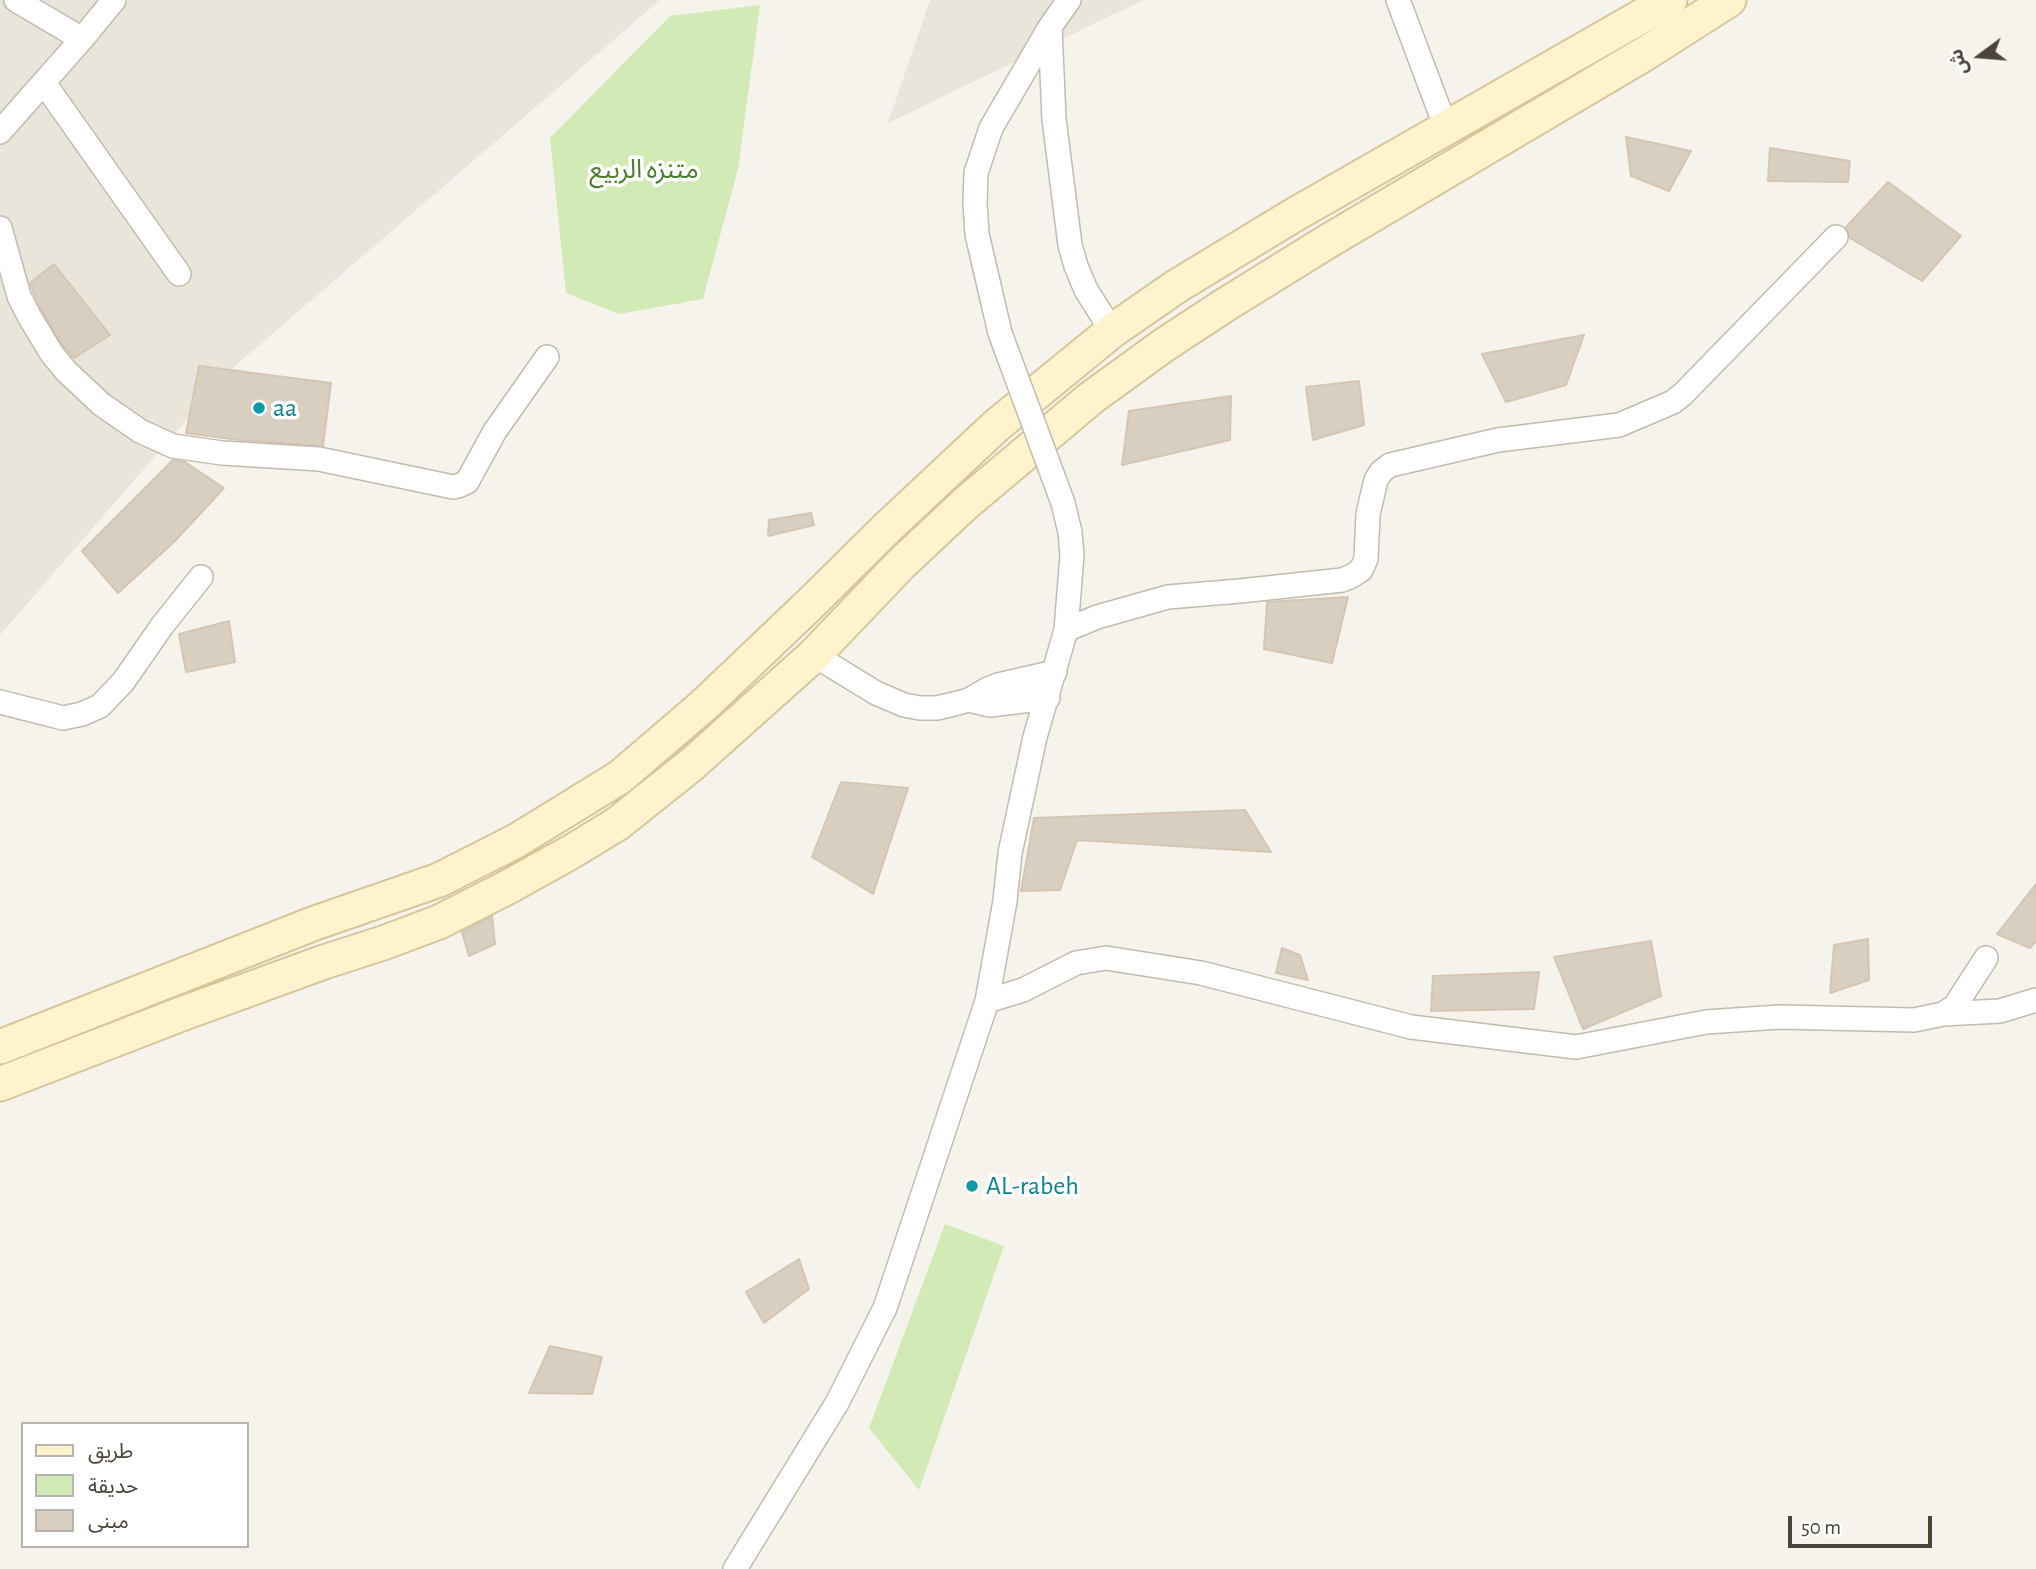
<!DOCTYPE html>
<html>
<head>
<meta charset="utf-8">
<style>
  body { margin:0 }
  #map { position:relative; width:2036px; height:1569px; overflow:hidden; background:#f6f3ec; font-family:"Alegreya Sans","Noto Sans Arabic",sans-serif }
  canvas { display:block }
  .legend { position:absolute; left:21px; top:1422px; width:228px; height:126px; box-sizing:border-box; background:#fff; border:2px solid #b7b4b0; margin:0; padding:9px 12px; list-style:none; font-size:21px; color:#4b4439 }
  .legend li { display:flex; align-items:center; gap:14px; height:35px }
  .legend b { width:35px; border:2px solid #b7b4b0 }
  .north { position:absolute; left:1945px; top:21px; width:70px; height:70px; -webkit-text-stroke:5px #fff; paint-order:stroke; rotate:254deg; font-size:19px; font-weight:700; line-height:28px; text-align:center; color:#4b4439 }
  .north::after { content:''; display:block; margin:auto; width:24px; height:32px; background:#4b4439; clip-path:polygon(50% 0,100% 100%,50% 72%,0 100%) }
  .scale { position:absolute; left:1788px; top:1516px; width:144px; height:32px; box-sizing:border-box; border:4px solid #4b4439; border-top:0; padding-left:9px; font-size:21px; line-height:24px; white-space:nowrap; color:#4b4439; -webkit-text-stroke:5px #fff; paint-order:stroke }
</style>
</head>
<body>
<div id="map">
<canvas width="2036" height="1569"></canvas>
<ul class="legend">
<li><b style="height:9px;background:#fff3cd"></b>طريق</li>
<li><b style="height:19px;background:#d2eab5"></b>حديقة</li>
<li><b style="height:19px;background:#d8cfc1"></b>مبنى</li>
</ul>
<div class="north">ش</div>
<div class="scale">50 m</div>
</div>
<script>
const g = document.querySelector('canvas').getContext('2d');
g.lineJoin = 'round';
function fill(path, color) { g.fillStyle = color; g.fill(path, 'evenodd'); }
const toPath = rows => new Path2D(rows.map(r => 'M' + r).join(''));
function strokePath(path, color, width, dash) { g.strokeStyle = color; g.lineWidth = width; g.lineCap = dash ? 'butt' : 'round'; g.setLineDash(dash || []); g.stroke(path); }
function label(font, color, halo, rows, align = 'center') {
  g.font = font + ' "Alegreya Sans","Noto Sans Arabic",sans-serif'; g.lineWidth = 7; g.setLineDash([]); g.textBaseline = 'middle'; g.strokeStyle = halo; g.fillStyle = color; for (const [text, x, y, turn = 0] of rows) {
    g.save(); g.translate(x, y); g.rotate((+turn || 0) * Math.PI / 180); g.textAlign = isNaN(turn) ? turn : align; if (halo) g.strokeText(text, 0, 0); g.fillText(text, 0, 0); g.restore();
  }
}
fill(toPath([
  [0,0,660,0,228,372,0,635],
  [930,0,1143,0,888,123]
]), '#eae5da');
fill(toPath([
  [760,5,738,169,703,299,619,314,566,293,550,138,670,16],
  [945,1224,1004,1246,919,1490,869,1428]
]), '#d2eab5');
const building = toPath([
  [1626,137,1691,151,1669,191,1631,176,1626,137],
  [1770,148,1850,161,1848,182,1768,181,1770,148],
  [1888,182,1961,236,1922,281,1850,238,1846,227,1888,182],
  [54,264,110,335,74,358,63,346,41,309,30,283,54,264],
  [1584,335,1566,385,1506,402,1482,354,1584,335],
  [199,366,331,383,323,446,239,440,186,433,199,366],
  [1359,381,1364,425,1313,440,1306,387,1359,381],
  [1231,396,1230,440,1122,465,1129,411,1231,396],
  [173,460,185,462,224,488,174,542,118,593,82,551,173,460],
  [811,513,814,525,768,536,769,520,811,513],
  [1348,597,1332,663,1264,649,1267,602,1348,597],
  [229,621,235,662,186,672,179,634,229,621],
  [841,782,908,788,873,894,812,857,841,782],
  [1245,810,1271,852,1077,840,1060,890,1021,891,1034,818,1245,810],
  [2036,884,2036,941,2030,948,1997,934,2036,884],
  [492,916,495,944,469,956,462,932,492,916],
  [1868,939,1869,980,1830,993,1834,945,1868,939],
  [1651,941,1661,996,1583,1029,1554,957,1651,941],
  [1282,948,1300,955,1308,980,1276,973,1282,948],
  [1539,972,1534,1009,1431,1011,1433,976,1539,972],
  [799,1259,809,1289,764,1323,746,1292,799,1259],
  [550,1346,602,1357,592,1394,529,1393,550,1346]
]);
fill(building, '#d8cfc1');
strokePath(building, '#d3c7b4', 2);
const minor = toPath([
  [16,0,82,39],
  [1398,0,1446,128],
  [1050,27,1054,119,1070,245,1076,266,1086,290,1112,331],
  [44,83,179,274],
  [0,132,82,39,114,0],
  [0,228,19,296,29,316,52,354,66,371,101,404,140,431,173,446,222,453,319,459,453,487,458,486,467,482,495,431,547,357],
  [1000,333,977,234,975,203,976,173,991,128,1050,27,1069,0],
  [1066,630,1097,617,1168,597,1240,591,1342,580,1352,576,1361,570,1366,559,1368,514,1376,480,1381,472,1390,465,1498,440,1619,425,1673,402,1683,394,1836,237],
  [814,655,876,693,904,705,920,708,937,708,954,704,969,700,988,689,998,685,1055,672],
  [969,700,990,705,1048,698],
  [0,702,63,718,82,714,100,706,123,682,162,626,201,577],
  [987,1001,1023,990,1076,963,1106,958,1201,973,1411,1027,1576,1047,1706,1022,1779,1017,1914,1020,1943,1014,1955,1006,1986,958],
  [1943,1014,2000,1011,2036,1000],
  [735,1569,837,1403,885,1308,987,1001,1005,901,1010,853,1035,737,1066,630,1072,555,1070,532,1063,503]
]);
const secondary = toPath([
  [0,1047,315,923,439,880,516,841,620,777,704,705,809,605,889,526,997,425,1112,331,1177,286,1294,215,1670,0],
  [0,1084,184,1013,324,962,383,943,439,922,508,887,571,852,617,824,691,765,814,655,901,564,966,503,1091,398,1164,345,1225,305,1330,240,1646,53,1729,0]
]);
strokePath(minor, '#c2bbae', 26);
strokePath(secondary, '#d6c79b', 37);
strokePath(minor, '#fff', 23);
strokePath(secondary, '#fff3cd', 33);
const minorBridge = toPath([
  [1000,333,1063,503]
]);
strokePath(minorBridge, '#c2bbae', 26, []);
strokePath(minorBridge, '#fff', 23);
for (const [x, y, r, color] of [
  [259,408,7,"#0f9aa8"],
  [972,1186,7,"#0f9aa8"]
]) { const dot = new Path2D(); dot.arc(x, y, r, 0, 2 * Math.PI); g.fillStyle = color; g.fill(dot); strokePath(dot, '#fff', 2.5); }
label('26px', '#4a7f2a', '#fff', [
  ["متنزه الربيع",644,170]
]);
label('26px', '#0d838f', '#fff', [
  ["aa",273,408],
  ["AL-rabeh",986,1186]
], 'left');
</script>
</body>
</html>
